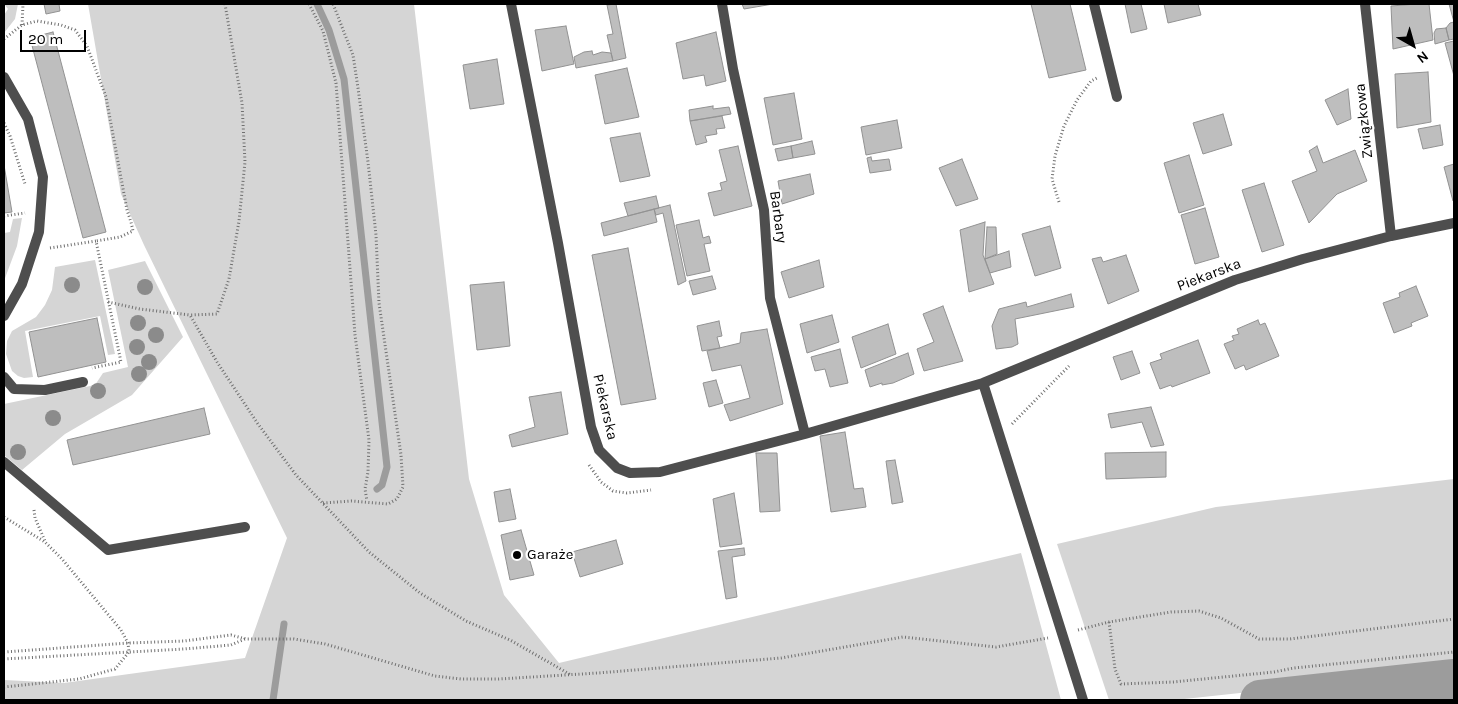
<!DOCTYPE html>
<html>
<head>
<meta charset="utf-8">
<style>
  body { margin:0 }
  #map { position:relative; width:1458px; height:704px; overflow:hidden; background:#fff; font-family:Karla,sans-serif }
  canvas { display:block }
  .frame { position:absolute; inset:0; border:5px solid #000; pointer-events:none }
  .north { position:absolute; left:1388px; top:20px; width:50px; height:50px; -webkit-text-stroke:4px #fff; paint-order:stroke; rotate:142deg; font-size:14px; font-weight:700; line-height:20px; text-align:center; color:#000 }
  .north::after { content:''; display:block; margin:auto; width:18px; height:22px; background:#000; clip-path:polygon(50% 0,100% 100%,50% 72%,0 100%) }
  .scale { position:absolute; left:20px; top:30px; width:66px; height:22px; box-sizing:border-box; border:2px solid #000; border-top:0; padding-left:6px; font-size:15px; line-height:18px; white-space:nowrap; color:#000; -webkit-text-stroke:4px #fff; paint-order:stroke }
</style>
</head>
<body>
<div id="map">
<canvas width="1458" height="704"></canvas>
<div class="frame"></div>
<div class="north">N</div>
<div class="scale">20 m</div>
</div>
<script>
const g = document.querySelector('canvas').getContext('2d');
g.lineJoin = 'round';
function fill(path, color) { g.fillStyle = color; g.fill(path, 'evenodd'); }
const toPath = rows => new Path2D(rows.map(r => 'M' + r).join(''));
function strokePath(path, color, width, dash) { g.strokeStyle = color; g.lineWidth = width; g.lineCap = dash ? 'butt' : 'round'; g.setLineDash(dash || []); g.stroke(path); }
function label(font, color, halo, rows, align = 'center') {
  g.font = font + ' Karla,sans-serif'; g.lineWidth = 4.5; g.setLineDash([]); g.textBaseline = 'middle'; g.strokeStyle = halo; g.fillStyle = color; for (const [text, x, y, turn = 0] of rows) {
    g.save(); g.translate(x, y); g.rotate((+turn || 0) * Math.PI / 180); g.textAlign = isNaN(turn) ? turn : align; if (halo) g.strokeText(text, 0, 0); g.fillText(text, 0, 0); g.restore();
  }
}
fill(toPath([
  [4,4,18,4,15,19,4,33,4,15,8,9],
  [88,4,414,4,469,479,504,595,559,663,1021,553,1061,700,4,700,4,680,64,683,245,658,287,538,144,245,121,194],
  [22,218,17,246,4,281,4,233,10,232,13,219],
  [95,260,115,354,108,355,100,316,25,331,33,377,24,378,18,376,12,371,6,354,7,341,12,331,36,317,45,305,52,290,55,267],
  [145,261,183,337,132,395,65,434,22,470,4,455,4,404,95,385,103,373,128,367,108,270],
  [1454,479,1454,670,1175,700,1109,700,1057,544,1216,507],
  [1454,688,1454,700,1336,700]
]), '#d5d5d5');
strokePath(toPath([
  [317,4,329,30,344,79,387,467,382,485,377,489],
  [273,700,284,624]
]), '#9c9c9c', 7);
strokePath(toPath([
  [1260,700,1454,679]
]), '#9c9c9c', 40);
const building = toPath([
  [44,4,59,4,60,11,46,14,44,4],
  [616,4,626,58,613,61,607,35,613,34,607,5,616,4],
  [742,4,773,4,744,9,742,4],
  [1031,4,1070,4,1086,70,1049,78,1031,4],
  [1125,4,1141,4,1147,29,1131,33,1125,4],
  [1164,4,1198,4,1201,15,1168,23,1164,4],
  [1417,4,1429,4,1433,40,1393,49,1391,6,1417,4],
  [1449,4,1454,4,1454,39,1449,40,1446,28,1450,23,1454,22,1449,4],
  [566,26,574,64,542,71,535,30,566,26],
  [1446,28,1449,40,1435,44,1434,33,1436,29,1446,28],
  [53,32,106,232,83,238,30,38,53,32],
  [716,32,726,81,706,86,704,75,683,79,676,43,716,32],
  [1454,41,1454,76,1445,43,1454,41],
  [592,51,593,55,602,52,611,53,613,61,576,68,574,57,584,52,592,51],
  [497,59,504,104,470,109,463,65,497,59],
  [627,68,639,117,605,124,595,75,627,68],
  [1428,72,1431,122,1397,128,1395,74,1428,72],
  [1348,89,1351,119,1337,125,1325,100,1348,89],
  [794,93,802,139,773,145,764,98,794,93],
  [713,106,713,109,729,107,731,114,690,121,689,110,713,106],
  [1223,114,1232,145,1203,154,1193,123,1223,114],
  [722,116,725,128,716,129,717,134,705,136,707,142,696,145,690,121,722,116],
  [897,120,902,148,866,155,861,127,897,120],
  [1440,125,1443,145,1423,149,1418,129,1440,125],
  [640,133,650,176,620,182,610,138,640,133],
  [812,141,815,154,793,158,791,146,812,141],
  [738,146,752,206,714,216,708,193,722,190,720,183,727,181,719,150,738,146],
  [791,146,793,158,778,161,775,149,791,146],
  [1317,146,1323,163,1355,150,1367,181,1337,194,1309,223,1292,181,1317,171,1309,151,1317,146],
  [1189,155,1204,205,1179,213,1164,163,1189,155],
  [871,157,872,161,889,159,891,170,870,173,867,158,871,157],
  [962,159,978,199,956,206,939,168,962,159],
  [1454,164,1454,201,1453,201,1444,167,1454,164],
  [4,165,12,212,4,213,4,165],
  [810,174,814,194,782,204,778,181,810,174],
  [1264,183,1284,245,1262,252,1242,190,1264,183],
  [656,196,659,208,628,216,624,203,656,196],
  [670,205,686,281,678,285,663,213,656,215,654,209,670,205],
  [1205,208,1219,257,1195,264,1181,215,1205,208],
  [654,209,657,222,604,236,601,223,654,209],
  [699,220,703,238,709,236,711,243,704,244,710,271,687,276,676,225,699,220],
  [985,222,983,255,994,284,969,292,960,230,985,222],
  [1050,226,1061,268,1035,276,1022,234,1050,226],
  [987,227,996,227,997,254,985,259,987,227],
  [628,248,656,399,621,405,592,255,628,248],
  [1009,251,1011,267,990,273,985,259,1009,251],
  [1126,255,1139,291,1108,304,1092,259,1101,257,1103,262,1126,255],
  [819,260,824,287,789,298,781,272,819,260],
  [712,276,716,289,693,295,689,281,712,276],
  [504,282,510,346,477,350,470,285,504,282],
  [1416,286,1428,316,1411,323,1412,326,1394,333,1383,303,1400,297,1399,293,1416,286],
  [1071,294,1074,307,1015,319,1018,344,1012,347,996,349,992,326,999,309,1026,302,1027,307,1071,294],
  [943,306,963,361,924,371,917,349,934,342,923,314,943,306],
  [832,315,839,342,807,353,800,324,832,315],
  [97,318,106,362,38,377,29,332,97,318],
  [1258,320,1260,325,1265,323,1279,356,1246,370,1244,365,1235,369,1224,344,1234,340,1232,336,1239,334,1237,329,1258,320],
  [719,321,722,336,717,337,720,348,702,351,697,326,719,321],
  [888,324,896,354,861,368,852,337,888,324],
  [767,329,783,404,730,421,724,405,750,398,741,365,712,371,707,351,740,343,741,333,767,329],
  [1198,340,1210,373,1172,387,1171,385,1160,389,1150,363,1162,359,1160,354,1198,340],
  [840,349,848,383,830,387,825,369,815,371,811,357,840,349],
  [1132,351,1140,373,1121,380,1113,357,1132,351],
  [908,353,914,374,893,383,882,385,882,383,870,387,865,370,908,353],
  [716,380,723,403,709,407,703,383,716,380],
  [561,392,568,434,512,447,509,435,535,427,529,397,561,392],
  [1151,407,1164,445,1151,447,1142,422,1111,428,1108,414,1151,407],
  [204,408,210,434,73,465,67,440,204,408],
  [845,432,854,489,863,488,866,507,831,512,820,436,845,432],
  [1166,452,1166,477,1106,479,1105,453,1166,452],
  [756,453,777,453,780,511,760,512,756,453],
  [895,460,903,502,892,504,886,461,895,460],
  [510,489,516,519,499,522,494,492,510,489],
  [734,493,742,544,720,547,713,499,734,493],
  [521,530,534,575,510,580,501,535,521,530],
  [616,540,623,564,580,577,572,552,616,540],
  [744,548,745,555,732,557,737,597,726,599,718,551,744,548]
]);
fill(building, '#bebebe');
strokePath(building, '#929292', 1);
strokePath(toPath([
  [225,4,242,103,245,162,239,221,229,279,217,314,190,315,217,362,258,424,296,475,369,552,420,593,466,621,510,640,571,675],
  [309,4,323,31,336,83,355,335,369,440,368,472,365,489,367,501],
  [22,25,23,4],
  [4,39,22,25,37,21,61,25,75,30,87,46,106,97,127,210,131,222,133,231,120,237,96,241],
  [4,123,10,136,25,184],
  [1059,202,1052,179,1055,156,1064,126,1077,100,1091,81,1097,78],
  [4,216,25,213],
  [50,248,96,241,121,362,92,368],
  [108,302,140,309,190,315],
  [1012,424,1069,366],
  [589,465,601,482,613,491,627,493,651,490],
  [323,503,351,501,388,504,397,499,403,487,401,455,379,303,376,235,368,162,358,88,353,55,333,4],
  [34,510,35,518,45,541],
  [4,517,45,542,62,559,121,630,128,643,129,652,115,669,79,679,4,687],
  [1109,622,1115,669,1121,684,1173,682,1274,672,1294,668,1454,652],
  [1078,630,1109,622,1171,612,1199,611,1221,618,1259,639,1290,639,1454,619],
  [4,652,128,643,184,641,231,635,246,639,294,639,325,644,435,676,461,679,499,679,598,673,781,658,903,637,996,647,1048,638],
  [4,659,184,649,231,645,245,639]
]), '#707070', 3, [1, 2.5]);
strokePath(toPath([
  [4,377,14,389,45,390,83,382],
  [4,462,108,550,245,527]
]), '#4e4e4e', 10);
strokePath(toPath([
  [511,4,558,243,591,427,599,450,617,468,630,473,660,472,805,434,983,383,1235,280,1303,259,1391,236,1454,223],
  [722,4,733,69,764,210,770,298,805,434],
  [1094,4,1117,97],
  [1365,4,1391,236],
  [4,77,28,119,43,177,39,232,22,284,4,316],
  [983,383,1083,700]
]), '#4e4e4e', 10);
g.fillStyle = '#8b8b8b';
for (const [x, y] of [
  [72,285],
  [145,287],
  [138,323],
  [156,335],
  [137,347],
  [149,362],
  [139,374],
  [98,391],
  [53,418],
  [18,452]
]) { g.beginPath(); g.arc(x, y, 8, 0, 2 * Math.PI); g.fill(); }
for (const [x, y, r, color] of [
  [517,555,5,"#000"]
]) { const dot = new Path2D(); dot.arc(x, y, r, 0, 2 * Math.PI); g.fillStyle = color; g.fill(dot); strokePath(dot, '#fff', 2); }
label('15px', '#000', '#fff', [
  ["Związkowa",1364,121,-96],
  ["Barbary",778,217,82],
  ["Piekarska",1209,275,-21],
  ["Piekarska",605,407,77]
]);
label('15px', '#000', '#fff', [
  ["Garaże",527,555]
], 'left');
</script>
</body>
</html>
